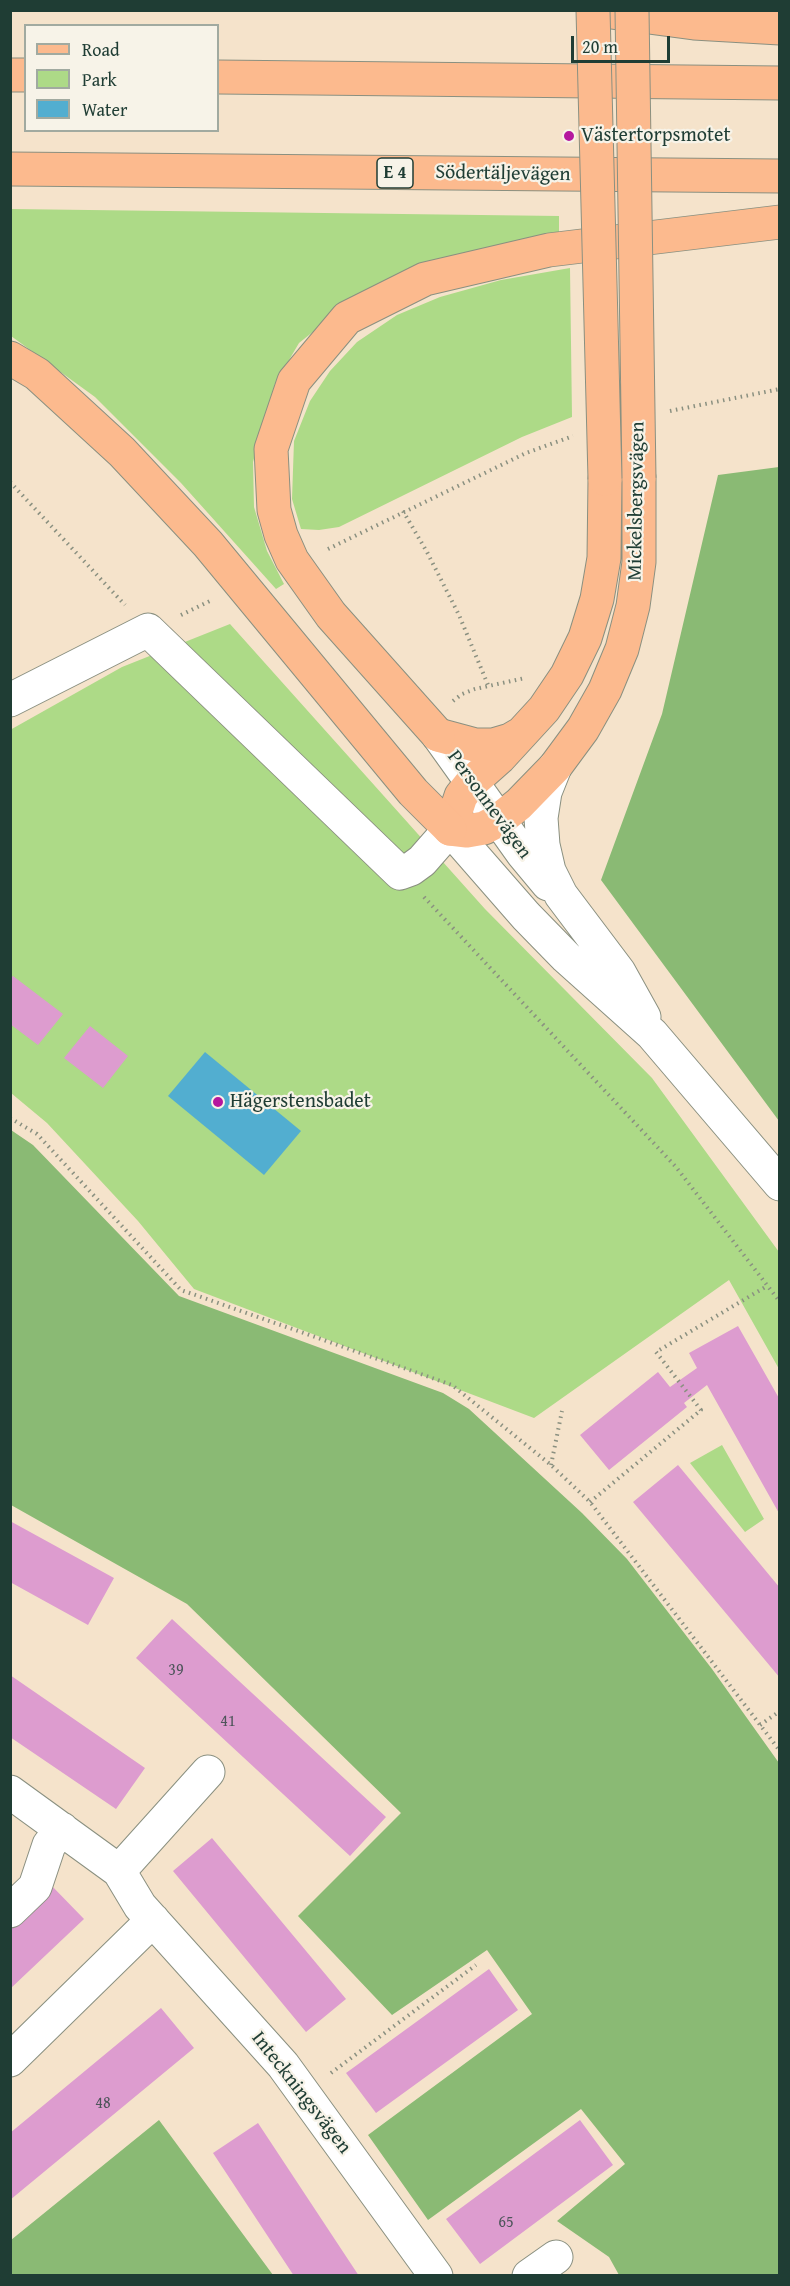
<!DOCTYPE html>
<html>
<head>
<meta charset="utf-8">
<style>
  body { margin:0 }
  #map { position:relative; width:790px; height:2286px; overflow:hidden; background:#f5e3cb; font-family:"Gentium Book Plus",serif }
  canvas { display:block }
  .frame { position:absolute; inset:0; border:12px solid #1f3d34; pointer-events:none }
  .legend { position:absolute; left:24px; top:24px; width:195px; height:108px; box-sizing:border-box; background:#f7f3e8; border:2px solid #a1aaa0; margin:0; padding:8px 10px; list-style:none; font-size:18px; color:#1f3d34 }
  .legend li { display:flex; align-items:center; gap:12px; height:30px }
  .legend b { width:30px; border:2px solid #a1aaa0 }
  .scale { position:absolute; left:571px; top:36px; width:99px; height:27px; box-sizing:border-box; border:3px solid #1f3d34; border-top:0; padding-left:8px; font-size:18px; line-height:21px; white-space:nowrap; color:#1f3d34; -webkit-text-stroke:4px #f7f3e8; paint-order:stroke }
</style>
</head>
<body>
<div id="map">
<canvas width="790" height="2286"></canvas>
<div class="frame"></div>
<ul class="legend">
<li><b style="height:8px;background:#fcba8e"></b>Road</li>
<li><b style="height:16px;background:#adda87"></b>Park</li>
<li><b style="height:16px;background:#52aed0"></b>Water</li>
</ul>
<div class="scale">20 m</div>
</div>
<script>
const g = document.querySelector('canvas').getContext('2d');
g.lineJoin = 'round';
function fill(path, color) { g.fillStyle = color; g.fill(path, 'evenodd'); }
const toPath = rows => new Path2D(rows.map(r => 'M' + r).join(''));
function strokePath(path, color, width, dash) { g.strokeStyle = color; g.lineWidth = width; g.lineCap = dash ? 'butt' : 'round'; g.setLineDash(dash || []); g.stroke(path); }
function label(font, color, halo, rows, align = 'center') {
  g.font = font + ' "Gentium Book Plus",serif'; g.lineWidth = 4.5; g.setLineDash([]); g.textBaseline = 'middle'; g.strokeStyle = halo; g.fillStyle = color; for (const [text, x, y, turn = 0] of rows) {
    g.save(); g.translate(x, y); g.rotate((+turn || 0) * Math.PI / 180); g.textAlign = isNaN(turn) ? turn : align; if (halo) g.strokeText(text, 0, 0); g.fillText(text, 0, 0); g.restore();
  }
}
fill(toPath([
  [11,209,559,216,559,238,349,303,299,343,275,384,253,462,254,507,267,551,284,584,276,589,181,483,95,397,11,336],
  [570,268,572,417,522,437,339,527,319,530,301,529,292,499,294,441,310,401,330,371,357,342,397,315,440,297,501,280],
  [230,624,485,909,652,1078,779,1252,779,1369,729,1280,534,1418,194,1289,138,1221,47,1123,11,1093,10,730,122,667],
  [722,1445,764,1519,745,1532,690,1463]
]), '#adda87');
fill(toPath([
  [779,467,780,467,779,1121,601,880,662,714,718,475],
  [11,1130,33,1145,179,1296,443,1393,469,1409,582,1513,627,1559,712,1669,779,1763,779,2275,619,2275,609,2257,557,2221,625,2164,581,2109,428,2220,368,2135,532,2014,487,1950,392,2015,298,1916,401,1813,187,1604,11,1505],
  [159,2120,273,2275,11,2275,11,2240]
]), '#8aba74');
fill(toPath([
  [205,1052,301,1131,264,1175,168,1096]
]), '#52aed0');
fill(toPath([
  [13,976,63,1014,38,1045,10,1024,10,979],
  [90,1026,128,1056,103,1088,64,1058],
  [738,1326,780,1400,780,1515,707,1385,684,1403,687,1407,609,1470,580,1435,658,1372,670,1387,697,1368,689,1353],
  [678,1465,780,1588,780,1678,633,1502],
  [10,1521,114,1578,88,1625,10,1582],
  [172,1619,386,1817,350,1856,136,1658],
  [10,1675,145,1768,116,1809,10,1737],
  [212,1838,346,1999,306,2032,173,1871],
  [50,1884,84,1919,10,1989,10,1922],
  [489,1969,518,2010,376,2113,346,2073],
  [161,2008,194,2048,10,2200,10,2133],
  [580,2120,613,2165,480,2264,446,2219],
  [258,2123,359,2276,294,2276,213,2153]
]), '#dd9ccf');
const minor = toPath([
  [10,700,148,630,400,873,411,869,422,861,450,829,526,916,566,957,652,1034,780,1184],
  [438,735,523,854,548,884],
  [555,767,545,792,541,818,543,845,549,871,561,895,619,972,644,1017],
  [10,1792,119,1871,140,1906,283,2065,436,2276],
  [119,1871,208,1772],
  [10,1911,35,1887,49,1845,62,1829],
  [10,2060,153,1920],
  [529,2276,556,2257]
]);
const major = toPath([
  [605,479,604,558,597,599,585,638,567,675,544,709,499,758,472,782,461,796,450,829,467,831,484,828,499,820,519,804,555,767,583,729,605,690,622,649,633,606,639,562,639,478],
  [438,735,475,745,493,745,510,740,522,733]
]);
const highway = toPath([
  [596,10,694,23,780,28],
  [10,75,26,75],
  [218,77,780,83],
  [10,169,780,176],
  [10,358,37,374,122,452,208,544,413,792,450,829],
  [438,735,331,615,292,560,281,535,274,510,271,449,294,381,347,318,425,279,549,250,780,222]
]);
strokePath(minor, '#8a9080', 35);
strokePath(major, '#8a9080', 35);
strokePath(highway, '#8a9080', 35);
strokePath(toPath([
  [670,411,780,389],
  [10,482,125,605],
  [403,511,427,552,459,615,488,685],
  [328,549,526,453,573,436],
  [181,615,212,600],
  [453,701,462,694,475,689,525,678],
  [424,897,676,1167,780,1302],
  [10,1118,37,1134,181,1290,452,1385,551,1465,590,1502,780,1751],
  [551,1465,562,1411],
  [590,1502,701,1410,656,1352,767,1286],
  [760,1725,780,1711],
  [331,2073,476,1965]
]), '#8a9080', 4, [1.5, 4.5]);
strokePath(minor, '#fff', 33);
strokePath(major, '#fcba8e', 33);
strokePath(highway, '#fcba8e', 33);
const majorBridge = toPath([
  [593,10,605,479],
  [632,10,639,478]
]);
strokePath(majorBridge, '#8a9080', 35, []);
strokePath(majorBridge, '#fcba8e', 33);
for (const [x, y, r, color] of [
  [569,136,6,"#b5179e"],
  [218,1102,6,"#b5179e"]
]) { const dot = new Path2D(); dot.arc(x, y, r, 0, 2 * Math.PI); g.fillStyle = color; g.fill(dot); strokePath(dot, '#f7f3e8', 2); }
label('16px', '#4e555b', null, [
  ["39",176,1671],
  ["41",228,1722],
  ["48",103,2104],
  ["65",506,2223]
]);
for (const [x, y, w] of [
  [395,173,36]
]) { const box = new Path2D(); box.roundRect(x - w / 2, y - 15, w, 30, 4.5); g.fillStyle = '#f7f3e8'; g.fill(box); strokePath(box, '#1f3d34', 1.5); }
label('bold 18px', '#1f3d34', null, [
  ["E 4",395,173]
]);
label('20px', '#1f3d34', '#f7f3e8', [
  ["Västertorpsmotet",581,136],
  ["Hägerstensbadet",230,1102]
], 'left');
label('20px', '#1f3d34', '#f7f3e8', [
  ["Södertäljevägen",503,174,1],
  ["Mickelsbergsvägen",637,501,-89],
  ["Personnevägen",489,805,54],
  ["Inteckningsvägen",301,2093,52]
]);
</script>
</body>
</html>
